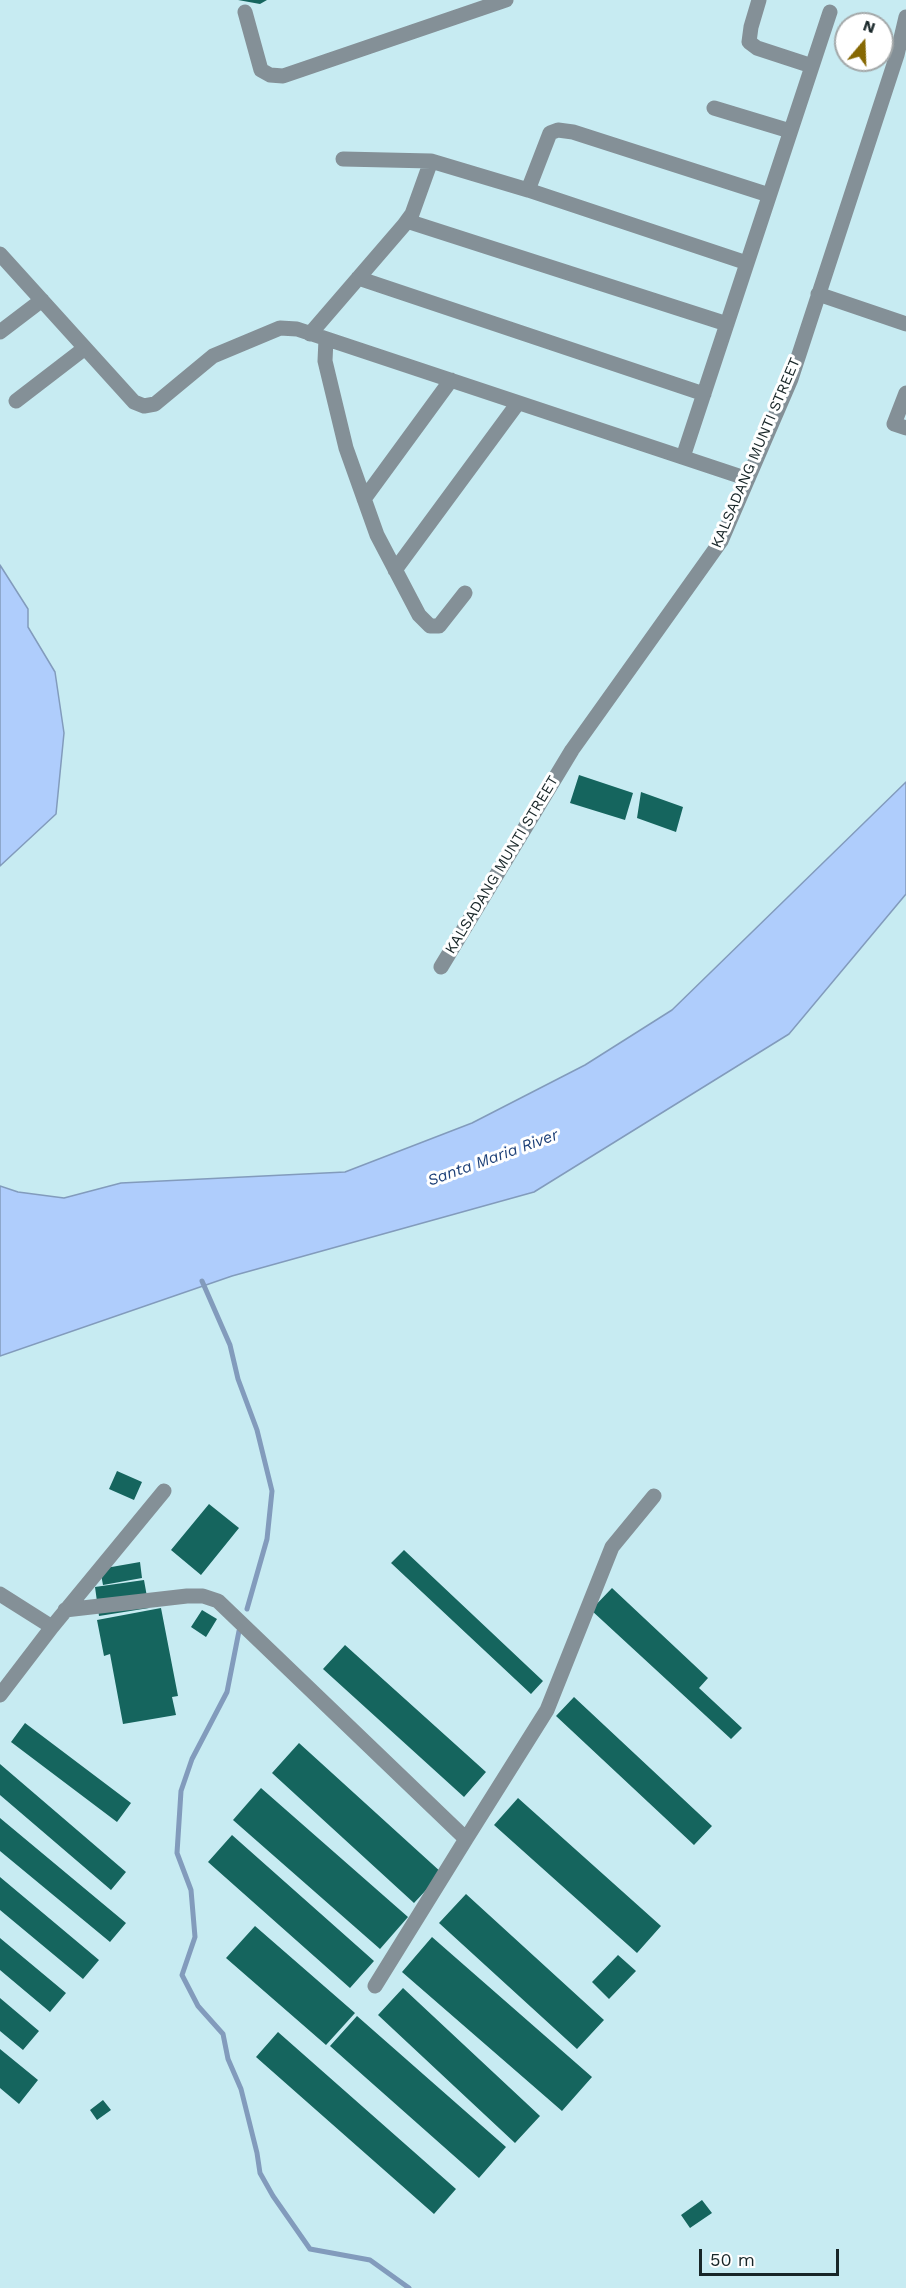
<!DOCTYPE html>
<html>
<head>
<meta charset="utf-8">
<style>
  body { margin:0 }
  #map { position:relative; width:906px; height:2288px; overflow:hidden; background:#c7ebf2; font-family:"Work Sans",sans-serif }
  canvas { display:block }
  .north { position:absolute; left:834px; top:12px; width:60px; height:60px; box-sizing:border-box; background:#fff; border:2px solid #a3a8a9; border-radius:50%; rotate:19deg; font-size:16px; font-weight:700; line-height:24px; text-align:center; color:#182628 }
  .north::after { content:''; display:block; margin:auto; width:21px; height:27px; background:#866803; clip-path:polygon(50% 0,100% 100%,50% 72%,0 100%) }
  .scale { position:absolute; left:699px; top:2249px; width:140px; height:27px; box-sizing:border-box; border:3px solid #182628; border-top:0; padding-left:8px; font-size:18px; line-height:21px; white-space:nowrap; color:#182628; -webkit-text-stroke:4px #fff; paint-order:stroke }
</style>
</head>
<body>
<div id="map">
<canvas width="906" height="2288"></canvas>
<div class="north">N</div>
<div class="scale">50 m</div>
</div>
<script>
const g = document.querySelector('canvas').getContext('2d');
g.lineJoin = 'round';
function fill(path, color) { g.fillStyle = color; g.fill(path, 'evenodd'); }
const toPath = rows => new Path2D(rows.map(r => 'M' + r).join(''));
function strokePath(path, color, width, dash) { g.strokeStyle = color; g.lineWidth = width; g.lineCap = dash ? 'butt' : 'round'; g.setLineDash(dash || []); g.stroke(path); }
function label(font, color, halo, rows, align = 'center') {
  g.font = font + ' "Work Sans",sans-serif'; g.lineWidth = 6; g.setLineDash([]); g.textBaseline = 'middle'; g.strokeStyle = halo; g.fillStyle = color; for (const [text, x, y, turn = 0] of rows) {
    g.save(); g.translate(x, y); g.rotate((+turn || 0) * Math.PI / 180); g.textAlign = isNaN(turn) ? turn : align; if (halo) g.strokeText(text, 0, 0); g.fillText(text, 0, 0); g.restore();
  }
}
const water = toPath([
  [0,565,28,609,28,627,55,672,64,733,56,814,0,866,0,565],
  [906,782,906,894,789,1034,534,1192,232,1276,0,1356,0,1186,18,1192,64,1198,121,1183,345,1172,472,1123,585,1065,672,1010,906,782]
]);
fill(water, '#afcdfc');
strokePath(water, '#829bbc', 1.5);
strokePath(toPath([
  [202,1281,230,1345,238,1379,257,1430,272,1491,267,1539,247,1609],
  [239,1631,227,1692,192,1759,181,1791,177,1853,191,1890,195,1937,182,1975,198,2006,223,2034,228,2059,241,2089,257,2153,260,2173,273,2196,310,2249,370,2260,409,2288]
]), '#829bbc', 5);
fill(toPath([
  [238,0,267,0,260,4],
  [579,775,633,793,625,820,570,803],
  [641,792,683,807,676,832,637,818],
  [117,1471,142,1482,134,1500,109,1489],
  [209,1504,239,1528,201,1575,171,1550],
  [404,1550,543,1681,531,1694,391,1563],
  [140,1562,142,1578,103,1585,100,1569],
  [144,1580,149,1608,99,1616,95,1587],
  [612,1588,708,1678,699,1688,742,1728,731,1739,591,1610],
  [161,1608,178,1696,172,1697,176,1715,123,1724,110,1654,104,1656,97,1620],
  [202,1610,217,1619,206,1637,191,1627],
  [345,1645,486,1772,464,1797,323,1669],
  [574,1697,712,1826,694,1845,556,1716],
  [25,1723,131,1803,117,1822,11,1742],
  [299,1743,442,1873,414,1903,272,1773],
  [0,1764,126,1872,111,1890,0,1795],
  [261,1788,408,1917,380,1949,233,1820],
  [518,1798,661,1926,637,1953,494,1825],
  [0,1818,126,1923,110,1942,0,1851],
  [232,1835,374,1961,350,1988,208,1862],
  [0,1877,99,1960,83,1979,0,1910],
  [466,1894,604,2020,577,2049,439,1923],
  [255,1926,355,2013,326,2045,226,1958],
  [432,1937,592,2077,562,2111,402,1972],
  [0,1938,66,1993,50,2012,0,1970],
  [618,1955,636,1971,609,1999,592,1982],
  [403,1988,540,2116,515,2143,378,2015],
  [0,1998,39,2031,23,2050,0,2031],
  [357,2016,506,2147,479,2178,330,2046],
  [278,2032,456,2189,434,2214,256,2057],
  [0,2049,38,2080,19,2104,0,2088],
  [103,2100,111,2110,97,2120,90,2110],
  [702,2200,712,2213,690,2228,681,2215]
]), '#15655e');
strokePath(toPath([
  [759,0,751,27,749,42,757,48,812,66],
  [245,12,261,70,270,75,283,76,506,0],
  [714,108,790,131],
  [343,159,431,161,528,190,747,263],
  [528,190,550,133,558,130,573,132,769,195],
  [407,221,727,324],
  [0,254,134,402,144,406,155,404,213,356,280,328,297,329,748,479],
  [358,278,704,394],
  [818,294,906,324],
  [0,332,42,300],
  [310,334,404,225,412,214,431,161],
  [326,339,325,361,346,448,377,535,419,615,430,626,439,626,465,593],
  [906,393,894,424,906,428],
  [16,401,85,348],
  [683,457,830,12],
  [364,499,451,380],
  [395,570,518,403],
  [441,967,572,750,721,541,791,379,897,55,906,17],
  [0,1594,52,1627],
  [65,1610,187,1596,203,1596,218,1601,466,1839,375,1986],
  [0,1695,52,1627,164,1491],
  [466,1839,547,1710,612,1547,654,1496]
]), '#849097', 15);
label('15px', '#182628', '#fff', [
  ["KALSADANG MUNTI STREET",756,453,-67],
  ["KALSADANG MUNTI STREET",502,865,-59]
]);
label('italic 16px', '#1d4078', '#fff', [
  ["Santa Maria River",493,1158,-20]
]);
</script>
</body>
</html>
